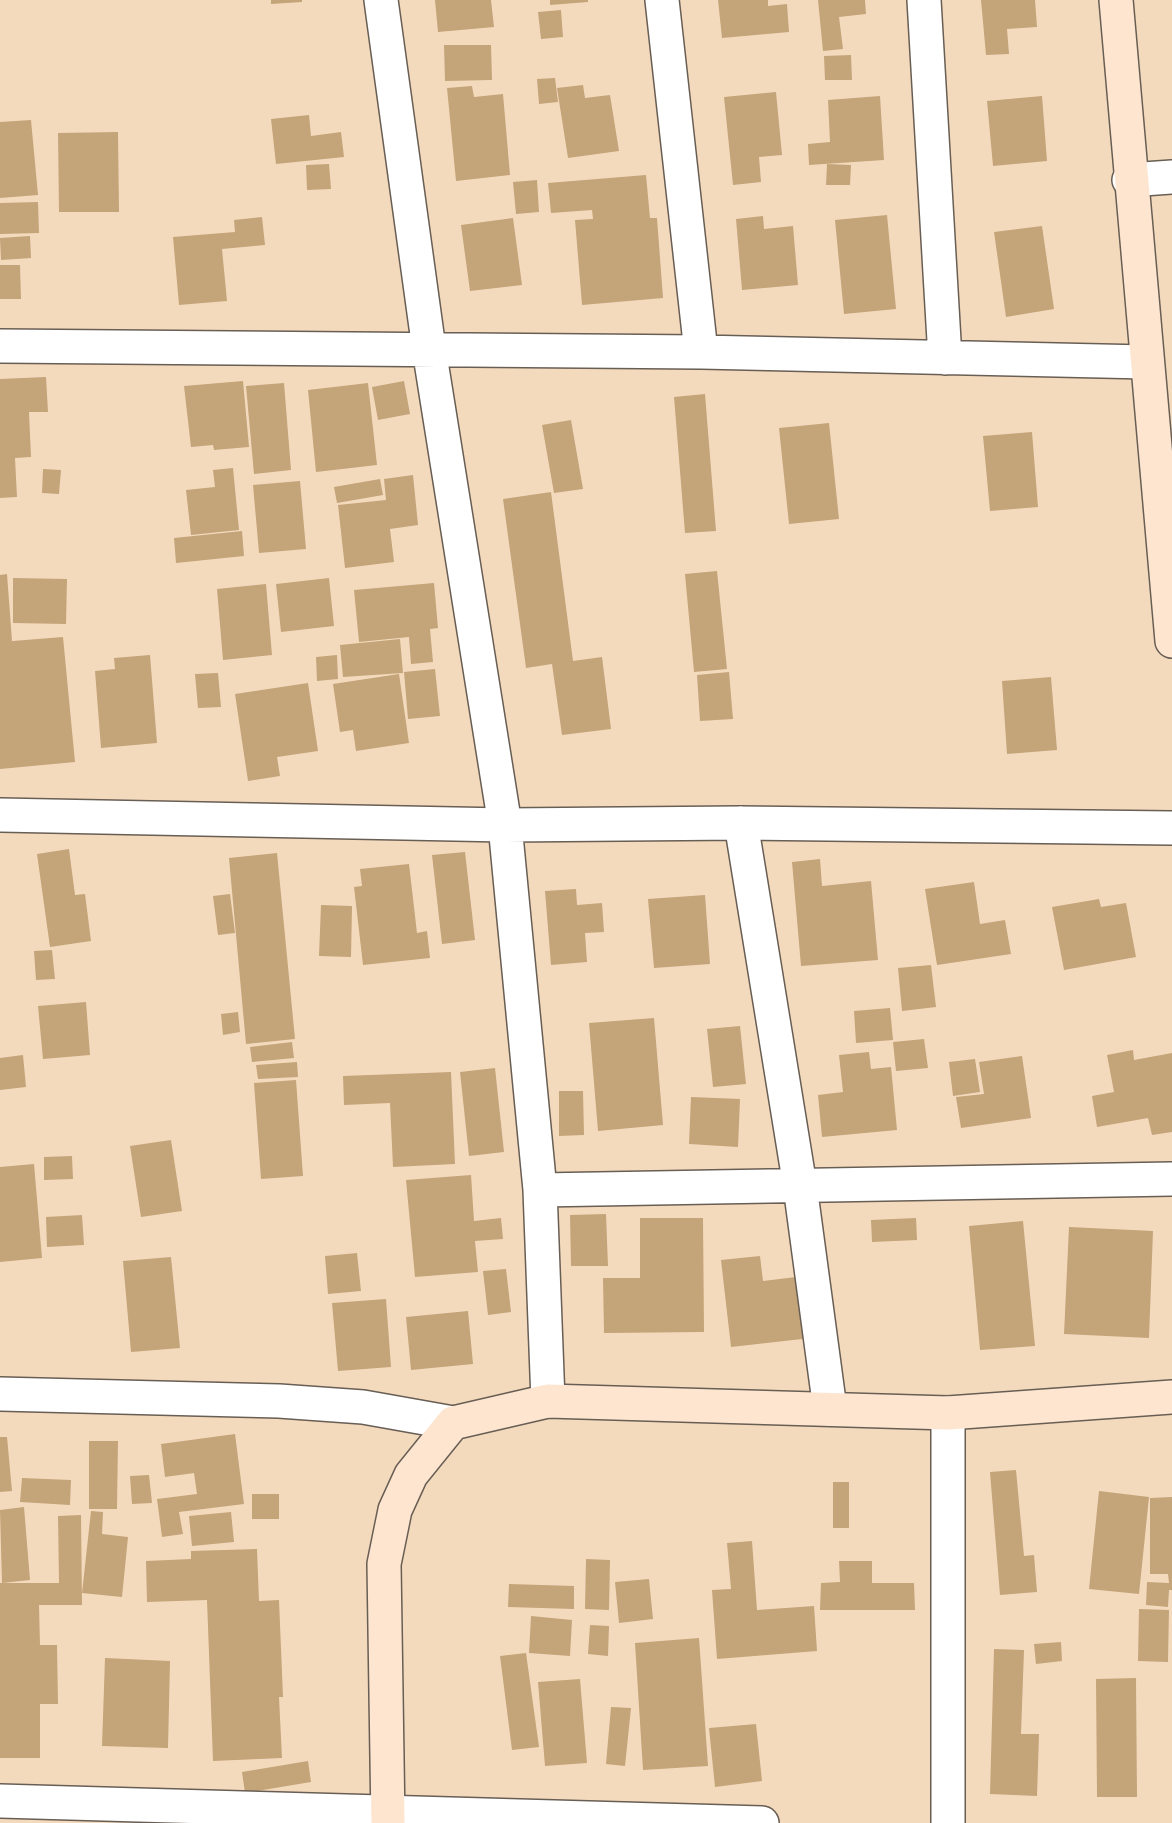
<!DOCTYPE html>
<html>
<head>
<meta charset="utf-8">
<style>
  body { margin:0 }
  canvas { display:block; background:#f4dabd }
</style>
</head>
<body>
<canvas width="1172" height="1823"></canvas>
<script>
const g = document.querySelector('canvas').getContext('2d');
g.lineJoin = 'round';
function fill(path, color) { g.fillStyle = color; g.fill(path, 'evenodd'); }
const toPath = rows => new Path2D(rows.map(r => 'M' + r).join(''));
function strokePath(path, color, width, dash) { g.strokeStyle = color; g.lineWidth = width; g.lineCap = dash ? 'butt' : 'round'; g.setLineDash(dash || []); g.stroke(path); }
fill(toPath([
  [271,0,302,0,302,2,271,4],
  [435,0,491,0,494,27,438,32],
  [550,0,588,0,588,2,550,5],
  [718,0,768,0,768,6,787,4,789,32,722,38],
  [818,0,865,0,866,14,839,17,843,49,823,51],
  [981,0,1035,0,1037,27,1007,29,1009,54,986,55],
  [561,10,563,37,541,39,538,12],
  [444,45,491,45,492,80,445,81],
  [851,55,852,80,825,80,824,56],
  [555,78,558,102,539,104,537,79],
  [583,85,585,98,610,95,619,151,568,158,557,88],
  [472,86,474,97,503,94,510,175,456,181,447,88],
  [776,92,782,155,759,157,761,182,733,185,724,97],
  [880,96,884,160,809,165,808,144,830,142,828,100],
  [1042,96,1047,161,993,166,987,101],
  [309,115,311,136,341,132,344,157,276,164,271,119],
  [31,120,38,195,0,198,0,122],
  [118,132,119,212,59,212,58,133],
  [329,164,331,189,307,190,306,165],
  [827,164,851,165,850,185,826,185],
  [646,175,650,218,657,218,663,298,582,305,575,220,593,219,592,210,551,213,548,183],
  [537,180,539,212,516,214,513,182],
  [38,202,39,233,0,234,0,203],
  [887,215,896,309,844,314,835,220],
  [763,216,764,229,793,226,798,285,742,290,736,219],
  [262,217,265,245,222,249,227,301,179,305,173,237,235,232,234,220],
  [513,218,522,285,470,291,461,225],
  [1042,226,1054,309,1006,317,994,232],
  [30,236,31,258,1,260,0,238],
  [0,265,20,265,21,299,0,299],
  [46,377,48,412,29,412,31,457,15,458,17,497,0,498,0,379],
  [243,381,249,447,214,450,213,445,191,447,184,386],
  [404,381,410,414,378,420,372,387],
  [284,383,291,470,254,474,246,386],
  [368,383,377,465,316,472,308,390],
  [705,394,716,531,685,533,674,397],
  [571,420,583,489,554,493,542,425],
  [829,423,839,519,789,524,779,428],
  [1032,432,1038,507,990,511,983,436],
  [233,468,239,530,191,535,186,490,215,487,213,470],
  [43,469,61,470,59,494,42,493],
  [413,475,418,525,390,529,394,562,345,568,338,505,386,500,384,479],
  [380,479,383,495,337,503,334,487],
  [300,481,306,549,259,553,253,485],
  [551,492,573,661,602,657,611,729,562,735,552,664,526,668,503,499],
  [242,531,244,556,176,563,174,538],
  [717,571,727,669,694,672,685,574],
  [7,574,12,641,0,642,0,575],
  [13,578,67,579,66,624,13,623],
  [329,578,334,626,281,632,276,584],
  [434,583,438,628,430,629,433,662,411,664,409,637,359,642,354,590],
  [266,584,272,655,223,660,217,589],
  [63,637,75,762,0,769,0,642],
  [400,639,403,673,343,677,340,645],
  [150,655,157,743,101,748,95,671,115,669,114,658],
  [337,655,338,679,317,681,316,657],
  [435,669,440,716,408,719,404,672],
  [729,672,733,719,700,721,697,675],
  [218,673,221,707,198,708,195,674],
  [399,674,409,743,356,751,353,730,340,732,333,684],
  [1051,677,1057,750,1007,754,1002,681],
  [308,683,318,751,277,757,280,776,248,781,235,694],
  [69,849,75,895,85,894,91,941,50,947,37,854],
  [465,852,475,940,442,944,432,855],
  [277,853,295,1039,246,1044,229,858],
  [820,859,822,886,871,881,878,960,801,966,792,862],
  [409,864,417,933,427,931,430,958,363,965,354,887,362,886,360,869],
  [974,882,980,924,1005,920,1011,954,937,965,925,889],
  [576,889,577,905,602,903,604,932,585,933,587,962,551,965,545,891],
  [230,894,235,933,218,935,213,896],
  [705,895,710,964,654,968,648,899],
  [1099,899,1101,907,1126,903,1136,957,1064,970,1052,907],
  [321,905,352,906,351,957,319,956],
  [52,950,55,979,36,980,34,951],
  [931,965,936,1007,902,1011,898,968],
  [86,1002,90,1055,43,1059,38,1006],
  [890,1008,893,1040,856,1043,854,1011],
  [238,1012,240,1032,223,1035,221,1014],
  [654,1018,663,1125,598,1131,589,1023],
  [740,1026,746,1084,713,1087,707,1029],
  [924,1039,928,1068,896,1071,893,1042],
  [292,1042,294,1058,252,1062,250,1047],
  [1133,1050,1134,1060,1172,1053,1172,1132,1152,1135,1148,1118,1097,1127,1092,1096,1114,1092,1107,1055],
  [869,1052,871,1069,891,1067,897,1130,822,1137,818,1095,843,1092,839,1055],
  [23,1055,26,1087,0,1090,0,1058],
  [1022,1056,1031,1118,961,1128,956,1097,984,1094,979,1062],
  [975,1059,980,1092,953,1096,949,1062],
  [297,1062,298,1077,258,1079,256,1065],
  [495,1068,504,1152,469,1156,460,1072],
  [451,1072,455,1164,393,1167,390,1103,344,1105,343,1076],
  [296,1080,303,1176,261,1179,254,1083],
  [559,1091,583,1091,584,1135,559,1136],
  [691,1097,740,1099,738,1147,689,1144],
  [171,1140,182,1211,141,1217,130,1146],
  [72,1156,73,1179,44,1180,44,1157],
  [34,1164,42,1258,0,1262,0,1167],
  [471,1175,474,1221,501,1218,503,1239,475,1241,478,1272,415,1277,406,1180],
  [606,1214,608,1266,571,1266,570,1215],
  [82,1215,84,1245,47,1247,46,1217],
  [640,1218,703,1218,704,1332,604,1333,603,1278,640,1278],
  [916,1218,917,1240,872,1242,871,1220],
  [1023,1221,1035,1346,980,1350,969,1226],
  [1069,1227,1153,1231,1149,1338,1064,1334],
  [357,1253,361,1291,328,1294,325,1256],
  [760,1256,763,1281,804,1276,811,1338,731,1347,721,1260],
  [171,1257,180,1348,131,1352,123,1261],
  [506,1269,511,1312,488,1315,483,1271],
  [386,1299,391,1367,338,1371,332,1303],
  [468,1311,473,1364,411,1370,406,1317],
  [235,1434,244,1504,179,1512,183,1534,162,1537,157,1499,197,1494,194,1473,165,1477,161,1444],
  [0,1437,7,1437,12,1491,0,1492],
  [89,1441,118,1441,117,1509,89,1509],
  [1016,1470,1024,1556,1034,1555,1037,1592,1000,1595,990,1472],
  [149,1475,152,1503,132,1504,130,1476],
  [22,1478,71,1480,70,1505,20,1502],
  [833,1482,849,1482,849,1528,833,1528],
  [1099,1491,1149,1497,1139,1594,1089,1589],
  [252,1494,279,1494,279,1519,252,1519],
  [1172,1497,1172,1590,1169,1590,1168,1607,1146,1605,1147,1582,1169,1583,1168,1574,1150,1574,1150,1498],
  [24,1507,30,1580,2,1583,0,1510],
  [91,1511,103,1512,102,1534,128,1537,122,1597,82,1593],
  [231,1512,234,1542,192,1546,189,1516],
  [81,1515,82,1605,39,1605,40,1645,57,1645,58,1704,40,1704,40,1758,0,1758,0,1583,59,1583,58,1516],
  [752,1541,757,1610,814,1606,817,1651,717,1659,712,1590,731,1589,727,1543],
  [257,1549,259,1601,279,1600,283,1697,279,1697,282,1758,213,1761,207,1600,147,1602,146,1561,191,1559,191,1551],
  [586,1559,610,1560,609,1610,585,1609],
  [839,1561,872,1561,872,1583,914,1583,915,1610,820,1610,821,1583,840,1582],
  [649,1579,653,1619,619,1623,615,1582],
  [509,1584,574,1586,574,1609,508,1607],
  [1139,1609,1169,1610,1168,1662,1138,1661],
  [531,1616,572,1620,570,1656,529,1653],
  [590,1625,609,1626,608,1656,588,1654],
  [699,1638,708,1766,643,1770,635,1643],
  [1061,1642,1062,1661,1036,1664,1034,1644],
  [994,1649,1024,1650,1021,1734,1039,1734,1037,1796,990,1794],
  [526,1653,539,1747,512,1750,500,1656],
  [105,1658,170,1661,168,1748,102,1746],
  [1136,1678,1137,1797,1097,1797,1096,1679],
  [580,1679,587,1763,545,1766,538,1682],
  [611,1707,631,1708,625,1766,606,1764],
  [756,1724,762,1781,715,1787,709,1728],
  [308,1761,311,1782,245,1793,242,1772]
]), '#c4a479');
const minor = toPath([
  [381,0,429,349,505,825,540,1190,548,1401],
  [662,0,701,352],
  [924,0,945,358],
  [1129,180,1172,177],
  [0,346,701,352,1146,362],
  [0,815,505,825,741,823,1172,828],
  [741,823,800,1186,830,1409],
  [540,1190,1172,1179],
  [0,1394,279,1401,363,1407,453,1423],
  [948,1413,948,1823],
  [0,1801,762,1823]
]);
const secondary = toPath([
  [1116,0,1172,641],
  [388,1823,384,1564,395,1510,411,1475,453,1423,548,1401,948,1413,1172,1397]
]);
strokePath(minor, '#685e54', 36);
strokePath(secondary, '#685e54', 36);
strokePath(minor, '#fff', 33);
strokePath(secondary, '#fde5d0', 33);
</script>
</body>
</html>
